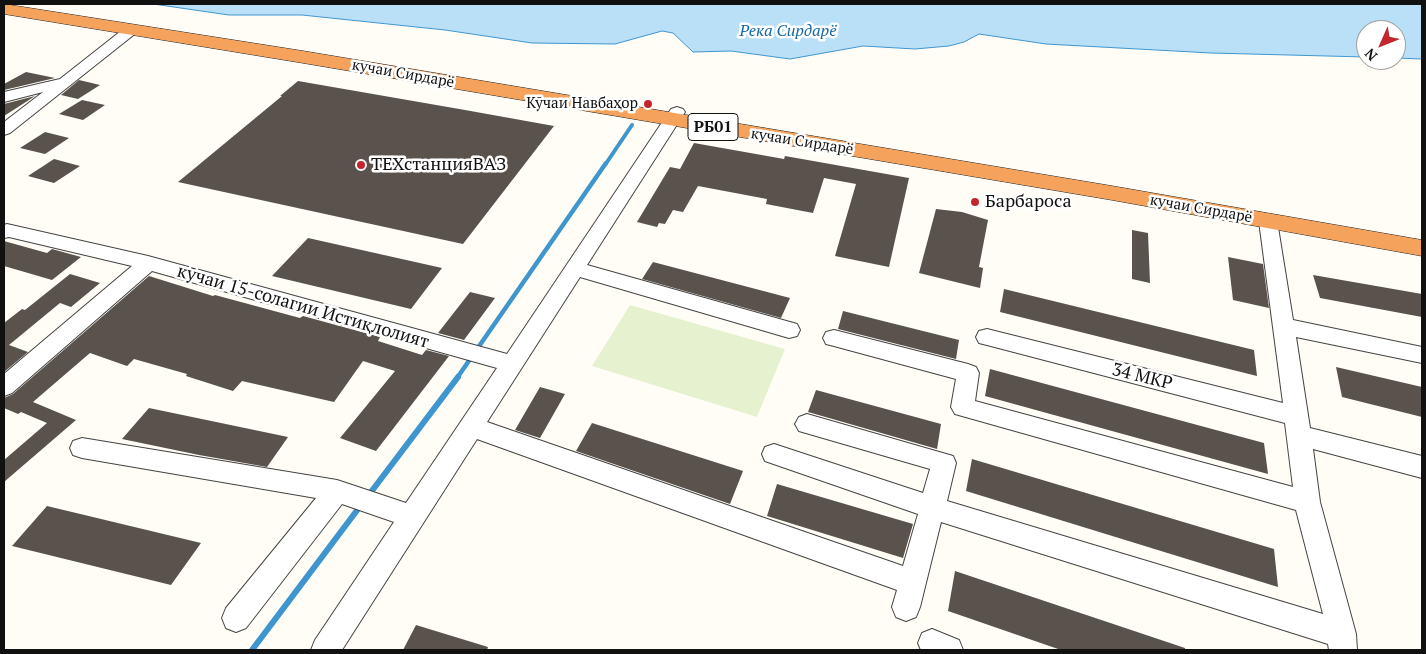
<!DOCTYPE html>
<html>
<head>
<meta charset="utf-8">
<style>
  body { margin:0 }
  #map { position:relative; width:1426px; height:654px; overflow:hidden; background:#fffdf5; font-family:"PT Serif",serif }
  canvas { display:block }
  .frame { position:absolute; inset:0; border:5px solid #111; pointer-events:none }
  .north { position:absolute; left:1356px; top:20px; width:50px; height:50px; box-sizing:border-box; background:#fff; border:1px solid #a0a0a0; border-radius:50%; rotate:226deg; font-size:14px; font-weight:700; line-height:20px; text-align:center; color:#111 }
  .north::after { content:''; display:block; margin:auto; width:18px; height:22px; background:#c4262e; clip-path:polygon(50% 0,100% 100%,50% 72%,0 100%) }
</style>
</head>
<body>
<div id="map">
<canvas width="1426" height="654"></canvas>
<div class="frame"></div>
<div class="north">N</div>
</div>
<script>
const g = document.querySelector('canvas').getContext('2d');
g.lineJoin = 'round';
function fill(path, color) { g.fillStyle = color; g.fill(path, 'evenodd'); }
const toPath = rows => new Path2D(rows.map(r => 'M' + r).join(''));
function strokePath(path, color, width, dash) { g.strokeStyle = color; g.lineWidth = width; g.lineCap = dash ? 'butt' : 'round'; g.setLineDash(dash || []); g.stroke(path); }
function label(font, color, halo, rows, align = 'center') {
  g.font = font + ' "PT Serif",serif'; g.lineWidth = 5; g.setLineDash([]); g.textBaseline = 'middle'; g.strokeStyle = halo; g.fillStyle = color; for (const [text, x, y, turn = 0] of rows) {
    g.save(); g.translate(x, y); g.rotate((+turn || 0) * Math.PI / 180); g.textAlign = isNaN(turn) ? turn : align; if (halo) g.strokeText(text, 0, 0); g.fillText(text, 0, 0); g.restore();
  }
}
fill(toPath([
  [630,305,785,349,757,417,592,366]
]), '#e6f2cf');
const water = toPath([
  [153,4,1422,4,1422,59,1396,58,1396,30,1366,30,1366,57,1211,53,1046,44,979,34,964,42,949,46,915,49,863,46,790,59,731,51,693,52,673,33,662,31,615,44,532,43,445,30,302,15,229,15,153,4]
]);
fill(water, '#b9e0f7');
strokePath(water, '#3f96cf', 1);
strokePath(toPath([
  [605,165,632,125]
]), '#3f96cf', 4);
strokePath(toPath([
  [457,378,606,163]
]), '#3f96cf', 4.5);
strokePath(toPath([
  [368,496,458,377],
  [252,650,361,505]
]), '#3f96cf', 6);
fill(toPath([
  [26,72,55,78,4,90,4,84],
  [79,80,100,85,78,99,61,95],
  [298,81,465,110,554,126,463,244,178,182,282,96,280,96],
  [35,96,29,100,4,116,4,104],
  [82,100,105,105,83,120,59,114],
  [45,132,69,138,45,154,20,148],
  [694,143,784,159,785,156,909,178,889,267,835,256,856,184,824,178,813,213,766,204,767,199,698,186,683,212,673,210,665,224,659,223,657,227,637,222,670,167,680,169],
  [54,159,80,166,54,183,28,176],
  [936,209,962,212,988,220,979,267,983,268,980,288,919,273],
  [1132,230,1148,233,1150,283,1132,279],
  [308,238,442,268,411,309,272,276],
  [4,241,47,253,52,249,81,257,52,280,4,266],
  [1228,257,1263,264,1269,308,1233,300],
  [653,262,790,298,781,318,642,279],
  [70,274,100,283,71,307,60,303,9,345,28,352,4,372,4,323,22,309,25,310],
  [1313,275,1422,294,1422,317,1320,298],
  [149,276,213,296,215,295,300,318,303,316,380,337,378,341,422,355,426,350,449,356,376,451,340,438,395,371,363,361,334,402,242,381,233,391,186,376,187,374,134,359,127,366,90,353,33,402,76,420,4,482,4,460,47,423,21,412,18,414,4,408,4,398,13,394],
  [1004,289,1254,350,1257,376,1000,312],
  [470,292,495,298,464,340,438,333],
  [843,311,959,340,956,359,838,329],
  [1336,367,1422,387,1422,417,1342,397],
  [990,369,1264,443,1268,474,985,396],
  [540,387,565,394,540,438,515,430],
  [816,390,941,424,937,449,808,412],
  [149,408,288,437,267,467,199,455,122,439],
  [592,423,743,471,730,504,576,451],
  [972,459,1274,549,1278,587,966,491],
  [777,484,913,524,903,558,767,516],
  [47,506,201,543,171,585,12,546],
  [955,571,1185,648,1185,650,1061,650,948,611],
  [416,625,488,647,487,650,403,650]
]), '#5a524d');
const street = toPath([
  [131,26,138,30,136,33,10,133,4,135,4,122,43,92,4,102,4,92,60,79,126,27,131,26],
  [677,107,683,109,685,112,587,265,797,324,800,330,797,336,789,338,580,277,487,422,903,566,918,514,765,461,762,454,765,447,774,444,923,493,930,469,799,431,795,424,799,417,807,414,953,456,956,463,947,501,1323,614,1296,510,955,414,951,407,956,379,834,346,826,344,823,338,826,332,834,330,968,364,976,367,979,373,975,401,1293,487,1285,423,987,345,979,343,976,337,979,331,987,329,1283,403,1259,221,1261,217,1268,215,1275,217,1277,221,1293,320,1422,347,1422,363,1296,337,1310,428,1422,456,1422,478,1313,449,1320,502,1356,634,1357,650,1329,650,1328,644,941,522,920,607,916,617,906,621,896,617,892,607,897,590,477,439,342,650,311,650,315,640,394,522,342,504,246,628,236,632,226,628,222,618,226,608,316,498,82,458,73,455,70,448,73,441,82,438,337,480,406,503,497,368,152,271,12,393,4,396,4,374,132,266,9,237,4,238,4,225,7,224,148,256,507,354,671,109,677,107],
  [932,629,959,640,963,650,921,650,918,643,922,633,932,629]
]);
const highway = toPath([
  [4,4,303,51,1112,186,1422,240,1422,256,1112,200,303,63,4,14,4,4]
]);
strokePath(street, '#444', 2);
strokePath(highway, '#222', 1);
fill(street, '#fff');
fill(highway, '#f5a25d');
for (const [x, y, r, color] of [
  [648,104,5,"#c4262e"],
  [361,165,5,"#c4262e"],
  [975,202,5,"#c4262e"]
]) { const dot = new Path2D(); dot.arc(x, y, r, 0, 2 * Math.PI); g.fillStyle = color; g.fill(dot); strokePath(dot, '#fff', 2); }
label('15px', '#111', '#fff', [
  ["кучаи Сирдарё",403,74,10],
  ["кучаи Сирдарё",802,142,9],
  ["кучаи Сирдарё",1201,209,10]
]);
label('15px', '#111', '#fff', [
  ["Кӯчаи Навбаҳор",638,104]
], 'right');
label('italic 16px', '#1768a6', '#fff', [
  ["Река Сирдарё",788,31]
]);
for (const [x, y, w] of [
  [713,127,50]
]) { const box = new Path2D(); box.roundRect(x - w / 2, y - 13.5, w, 27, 4); g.fillStyle = '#fff'; g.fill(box); strokePath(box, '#111', 1); }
label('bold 16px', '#111', null, [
  ["РБ01",713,127]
]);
label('18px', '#111', '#fff', [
  ["ТЕХстанцияВАЗ",371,165],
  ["Барбароса",985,202]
], 'left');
label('18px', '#111', '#fff', [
  ["кӯчаи 15-солагии Истиқлолият",303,307,16],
  ["34 МКР",1142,377,14]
]);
</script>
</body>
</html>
